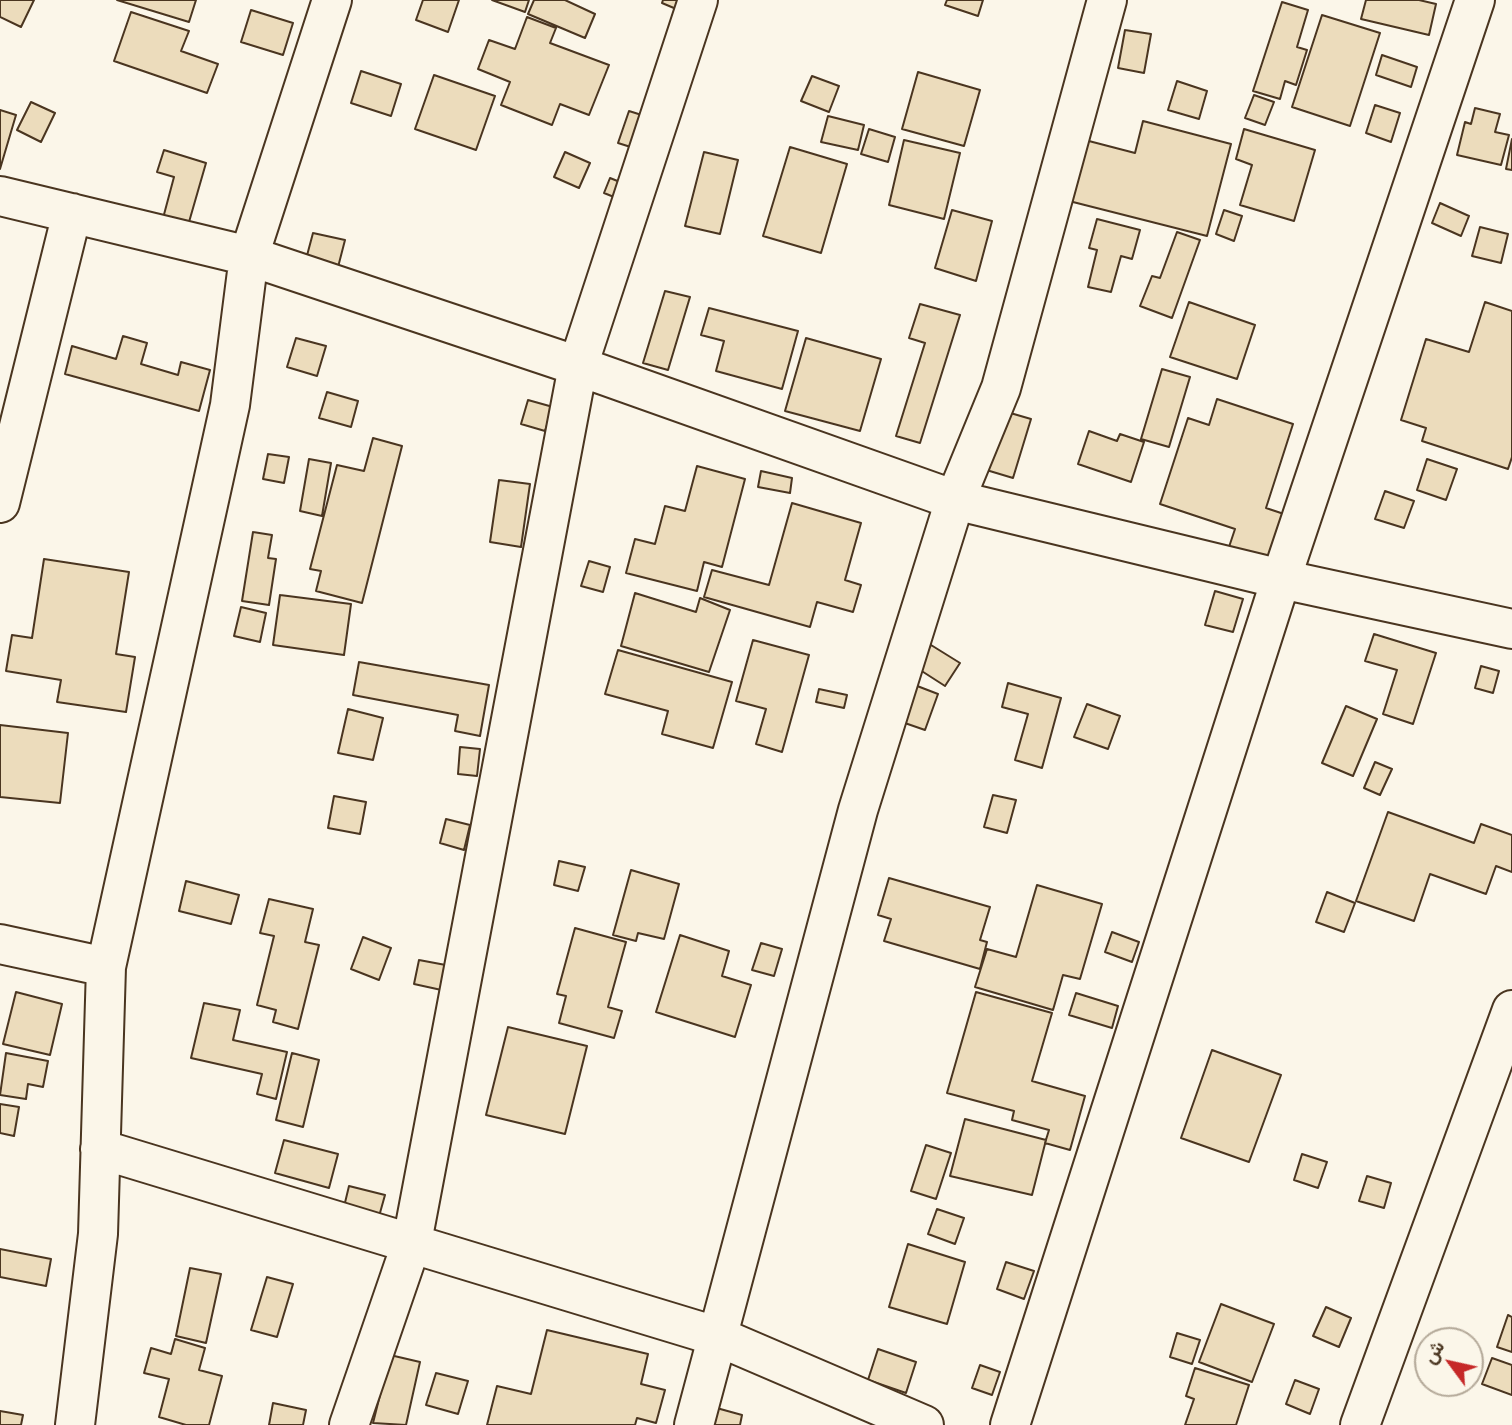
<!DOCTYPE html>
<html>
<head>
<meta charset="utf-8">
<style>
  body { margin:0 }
  #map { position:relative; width:1512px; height:1425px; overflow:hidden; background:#fbf6e9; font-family:"Golos Text",Vazirmatn,sans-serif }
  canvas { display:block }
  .north { position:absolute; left:1414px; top:1327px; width:70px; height:70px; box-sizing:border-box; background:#fbf6e9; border:2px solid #b4a999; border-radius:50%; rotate:303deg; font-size:19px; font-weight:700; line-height:28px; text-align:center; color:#4a3520 }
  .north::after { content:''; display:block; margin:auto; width:24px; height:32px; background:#c62828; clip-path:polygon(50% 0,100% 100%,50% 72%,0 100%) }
</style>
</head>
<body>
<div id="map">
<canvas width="1512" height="1425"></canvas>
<div class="north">ش</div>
</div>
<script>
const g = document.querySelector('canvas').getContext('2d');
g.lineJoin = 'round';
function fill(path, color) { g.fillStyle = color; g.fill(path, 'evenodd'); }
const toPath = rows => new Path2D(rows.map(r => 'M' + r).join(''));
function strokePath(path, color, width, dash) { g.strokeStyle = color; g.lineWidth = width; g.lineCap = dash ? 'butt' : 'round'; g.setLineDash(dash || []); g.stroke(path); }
const building = toPath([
  [0,0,34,0,21,27,0,17,0,0],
  [117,0,196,0,189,22,117,0],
  [423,0,459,0,448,32,416,20,423,0],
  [492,0,529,0,525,12,492,0],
  [534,0,565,0,595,14,585,38,528,14,534,0],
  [663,0,686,0,681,11,662,3,663,0],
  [947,0,983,0,978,16,945,5,947,0],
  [1366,0,1419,0,1436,4,1429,35,1361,19,1366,0],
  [1282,2,1308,10,1297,47,1307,50,1296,85,1285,81,1280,99,1253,91,1282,2],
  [251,10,293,23,283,55,241,42,251,10],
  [131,12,189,31,181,51,218,64,207,93,114,61,131,12],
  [1322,15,1380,33,1350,126,1292,107,1322,15],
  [527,17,556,28,550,43,609,65,589,115,560,104,552,125,501,105,510,82,478,69,489,40,515,49,527,17],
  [1125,30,1151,34,1144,73,1118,68,1125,30],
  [1382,55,1417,67,1411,87,1376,75,1382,55],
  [361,71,401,84,391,116,351,103,361,71],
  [918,72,980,90,964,146,902,129,918,72],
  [434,75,495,96,476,150,415,129,434,75],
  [812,76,839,86,829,112,801,101,812,76],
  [1177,81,1207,91,1199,119,1168,110,1177,81],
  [1254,95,1274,102,1265,125,1245,118,1254,95],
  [31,102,55,113,41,142,17,130,31,102],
  [1375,105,1400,113,1391,142,1366,133,1375,105],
  [1475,108,1500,114,1495,132,1509,135,1501,165,1457,155,1465,122,1471,124,1475,108],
  [0,110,16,115,0,169,0,110],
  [629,111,648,117,637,149,618,143,629,111],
  [828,116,864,125,858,150,821,142,828,116],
  [1143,121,1231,144,1207,236,1069,201,1085,140,1135,153,1143,121],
  [869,129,895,137,888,162,861,154,869,129],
  [1244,129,1315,150,1294,221,1240,205,1252,165,1236,159,1244,129],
  [1512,139,1512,170,1506,169,1512,139],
  [904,140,960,153,944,219,889,205,904,140],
  [790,147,847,164,821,253,763,236,790,147],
  [164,150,206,163,187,229,162,222,174,177,157,172,164,150],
  [565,152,590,163,579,188,554,177,565,152],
  [704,152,738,160,720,234,685,226,704,152],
  [610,178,625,184,619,199,604,193,610,178],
  [1440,203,1469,216,1461,236,1432,223,1440,203],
  [952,210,992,221,976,281,935,268,952,210],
  [1224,210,1242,216,1234,241,1216,234,1224,210],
  [1097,219,1140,230,1132,259,1121,256,1111,292,1088,287,1097,250,1089,248,1097,219],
  [1480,227,1508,234,1501,263,1472,256,1480,227],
  [1177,232,1200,240,1172,318,1140,306,1152,276,1160,278,1177,232],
  [313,233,345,240,337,271,305,263,313,233],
  [665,291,690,297,668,370,643,363,665,291],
  [1189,302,1255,325,1237,379,1170,357,1189,302],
  [1485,302,1512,311,1512,457,1508,469,1422,441,1426,428,1401,420,1426,339,1469,352,1485,302],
  [920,304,960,315,920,443,896,436,925,343,909,338,920,304],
  [709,308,798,331,782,389,716,371,724,341,701,335,709,308],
  [123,336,147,343,141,364,178,375,181,362,210,370,199,411,65,374,72,346,116,359,123,336],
  [296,338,326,346,317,376,287,367,296,338],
  [806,338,881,359,860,431,785,411,806,338],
  [1162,369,1190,377,1169,447,1141,439,1162,369],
  [327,392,358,401,351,427,319,418,327,392],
  [1217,399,1293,424,1266,508,1284,514,1269,560,1229,547,1235,529,1160,504,1188,418,1209,425,1217,399],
  [528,400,553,407,545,431,521,424,528,400],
  [1000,410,1031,419,1013,478,983,469,1000,410],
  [1089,431,1117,441,1120,434,1144,442,1131,482,1078,464,1089,431],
  [373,438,402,446,362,603,316,591,321,571,310,569,337,465,364,471,373,438],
  [268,454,289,457,284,483,263,479,268,454],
  [309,459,331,463,322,516,300,511,309,459],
  [1427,459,1457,469,1446,500,1417,490,1427,459],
  [697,466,745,479,722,567,704,562,697,591,626,573,635,539,655,544,665,506,685,511,697,466],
  [761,471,792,478,790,493,758,487,761,471],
  [499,480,530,484,521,547,490,542,499,480],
  [1385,491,1414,501,1404,528,1375,519,1385,491],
  [792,503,861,523,845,580,861,585,853,612,817,602,810,627,704,597,712,570,769,585,792,503],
  [253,532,272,535,268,558,276,559,269,605,242,601,253,532],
  [44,559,129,572,116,654,135,657,126,712,57,702,61,680,6,671,12,635,32,638,44,559],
  [589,561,610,567,603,592,581,586,589,561],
  [1215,591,1243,599,1233,632,1205,625,1215,591],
  [635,593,696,612,700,598,730,610,709,672,621,646,635,593],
  [280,595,351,604,344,655,273,645,280,595],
  [241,607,266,613,260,642,234,636,241,607],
  [1374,634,1436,653,1413,724,1383,714,1397,670,1365,661,1374,634],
  [753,640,809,655,782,752,756,744,766,709,736,701,753,640],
  [931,645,960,663,945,686,917,668,931,645],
  [618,650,732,682,713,748,662,734,668,711,605,694,618,650],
  [359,662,489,685,480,736,455,731,458,715,353,695,359,662],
  [1481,666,1499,671,1493,693,1475,688,1481,666],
  [1008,683,1061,698,1042,768,1015,760,1028,714,1002,707,1008,683],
  [912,684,938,694,925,730,899,721,912,684],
  [819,689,847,695,844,708,816,702,819,689],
  [1087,704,1120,716,1108,749,1074,737,1087,704],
  [1346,706,1377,719,1353,776,1322,763,1346,706],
  [348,709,383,718,373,760,338,753,348,709],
  [0,725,68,733,60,803,0,797,0,725],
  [460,747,480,749,477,776,458,774,460,747],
  [1375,762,1392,769,1380,795,1364,788,1375,762],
  [993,795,1016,800,1007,833,984,827,993,795],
  [334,796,366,802,360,834,328,828,334,796],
  [1388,812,1474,843,1481,824,1512,835,1512,872,1496,866,1486,894,1430,874,1414,921,1356,901,1388,812],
  [446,819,470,825,464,850,440,843,446,819],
  [559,861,585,867,578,891,554,885,559,861],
  [631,870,679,884,664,939,638,933,636,941,613,935,631,870],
  [889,878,990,907,980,940,987,942,980,969,884,941,891,919,878,915,889,878],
  [186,881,239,895,231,924,179,911,186,881],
  [1037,885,1102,904,1080,979,1063,975,1053,1010,975,987,987,949,1016,957,1037,885],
  [1327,892,1355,903,1344,932,1316,922,1327,892],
  [269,899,313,909,305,942,319,945,298,1029,273,1022,276,1010,257,1005,274,936,260,933,269,899],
  [575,928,626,942,608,1007,622,1011,614,1038,559,1023,566,996,557,994,575,928],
  [1112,932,1139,942,1132,962,1105,952,1112,932],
  [680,935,729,951,722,976,751,985,735,1037,656,1012,680,935],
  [363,937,391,948,379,980,351,969,363,937],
  [761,943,782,949,774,976,752,970,761,943],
  [419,960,451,966,446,991,414,984,419,960],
  [16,992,62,1004,50,1055,3,1044,16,992],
  [976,992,1052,1013,1032,1081,1085,1096,1070,1150,1045,1143,1049,1130,1012,1120,1014,1111,947,1093,976,992],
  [1076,993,1118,1006,1112,1028,1069,1015,1076,993],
  [204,1003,240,1010,233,1040,287,1052,276,1099,257,1094,262,1074,191,1058,204,1003],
  [508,1027,587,1046,565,1134,486,1115,508,1027],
  [1212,1050,1281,1075,1249,1162,1181,1138,1212,1050],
  [6,1053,48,1061,43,1087,28,1084,26,1099,0,1095,6,1053],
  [292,1053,319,1060,303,1127,276,1120,292,1053],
  [0,1104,19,1107,14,1136,0,1133,0,1104],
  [965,1119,1046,1140,1032,1195,950,1176,965,1119],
  [284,1140,338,1154,329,1188,275,1173,284,1140],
  [926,1145,951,1153,936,1199,911,1191,926,1145],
  [1302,1154,1327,1162,1318,1188,1294,1180,1302,1154],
  [1367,1176,1391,1183,1384,1208,1359,1201,1367,1176],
  [349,1186,385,1195,378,1220,343,1211,349,1186],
  [937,1209,964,1218,955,1244,928,1234,937,1209],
  [908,1244,965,1262,947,1324,889,1307,908,1244],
  [0,1249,51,1259,46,1286,0,1277,0,1249],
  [1006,1262,1034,1271,1024,1299,997,1289,1006,1262],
  [190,1268,221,1274,206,1343,176,1336,190,1268],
  [267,1277,293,1284,277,1337,251,1330,267,1277],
  [1221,1304,1274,1324,1252,1382,1199,1362,1221,1304],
  [1326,1307,1351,1318,1339,1347,1313,1336,1326,1307],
  [1508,1315,1512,1317,1512,1352,1497,1347,1508,1315],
  [547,1330,648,1354,641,1384,665,1390,656,1423,637,1418,635,1425,487,1425,497,1386,531,1394,547,1330],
  [1177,1333,1200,1340,1192,1364,1170,1357,1177,1333],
  [175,1339,205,1348,199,1370,222,1376,209,1425,186,1425,159,1417,169,1379,144,1373,151,1348,171,1354,175,1339],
  [878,1349,916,1362,906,1393,868,1380,878,1349],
  [390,1355,420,1362,406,1425,373,1423,390,1355],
  [1492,1358,1512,1365,1512,1395,1482,1384,1492,1358],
  [980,1365,1000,1372,992,1395,972,1388,980,1365],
  [1195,1368,1249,1385,1236,1425,1185,1425,1194,1399,1186,1396,1195,1368],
  [436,1373,468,1381,458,1414,426,1405,436,1373],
  [1295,1380,1319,1389,1310,1414,1286,1404,1295,1380],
  [273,1403,306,1410,303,1425,269,1425,273,1403],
  [713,1407,742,1415,740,1425,709,1425,713,1407],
  [0,1411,23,1415,21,1425,0,1425,0,1411]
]);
fill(building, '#ecdcbc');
strokePath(building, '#4a3520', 2);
const minor = toPath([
  [0,196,249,256,578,366,955,500,1281,579,1512,629],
  [0,503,72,213],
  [0,944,106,967],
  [100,1149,719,1337,924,1425],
  [75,1425,98,1234,106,967,230,405,249,256,332,0],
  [349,1425,412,1242,578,366,698,0],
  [694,1425,858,810,955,500,1001,388,1107,0],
  [1010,1425,1281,579,1475,0],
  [1360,1425,1512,1010]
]);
strokePath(minor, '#4a3520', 42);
strokePath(minor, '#fbf6e9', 38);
</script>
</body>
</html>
